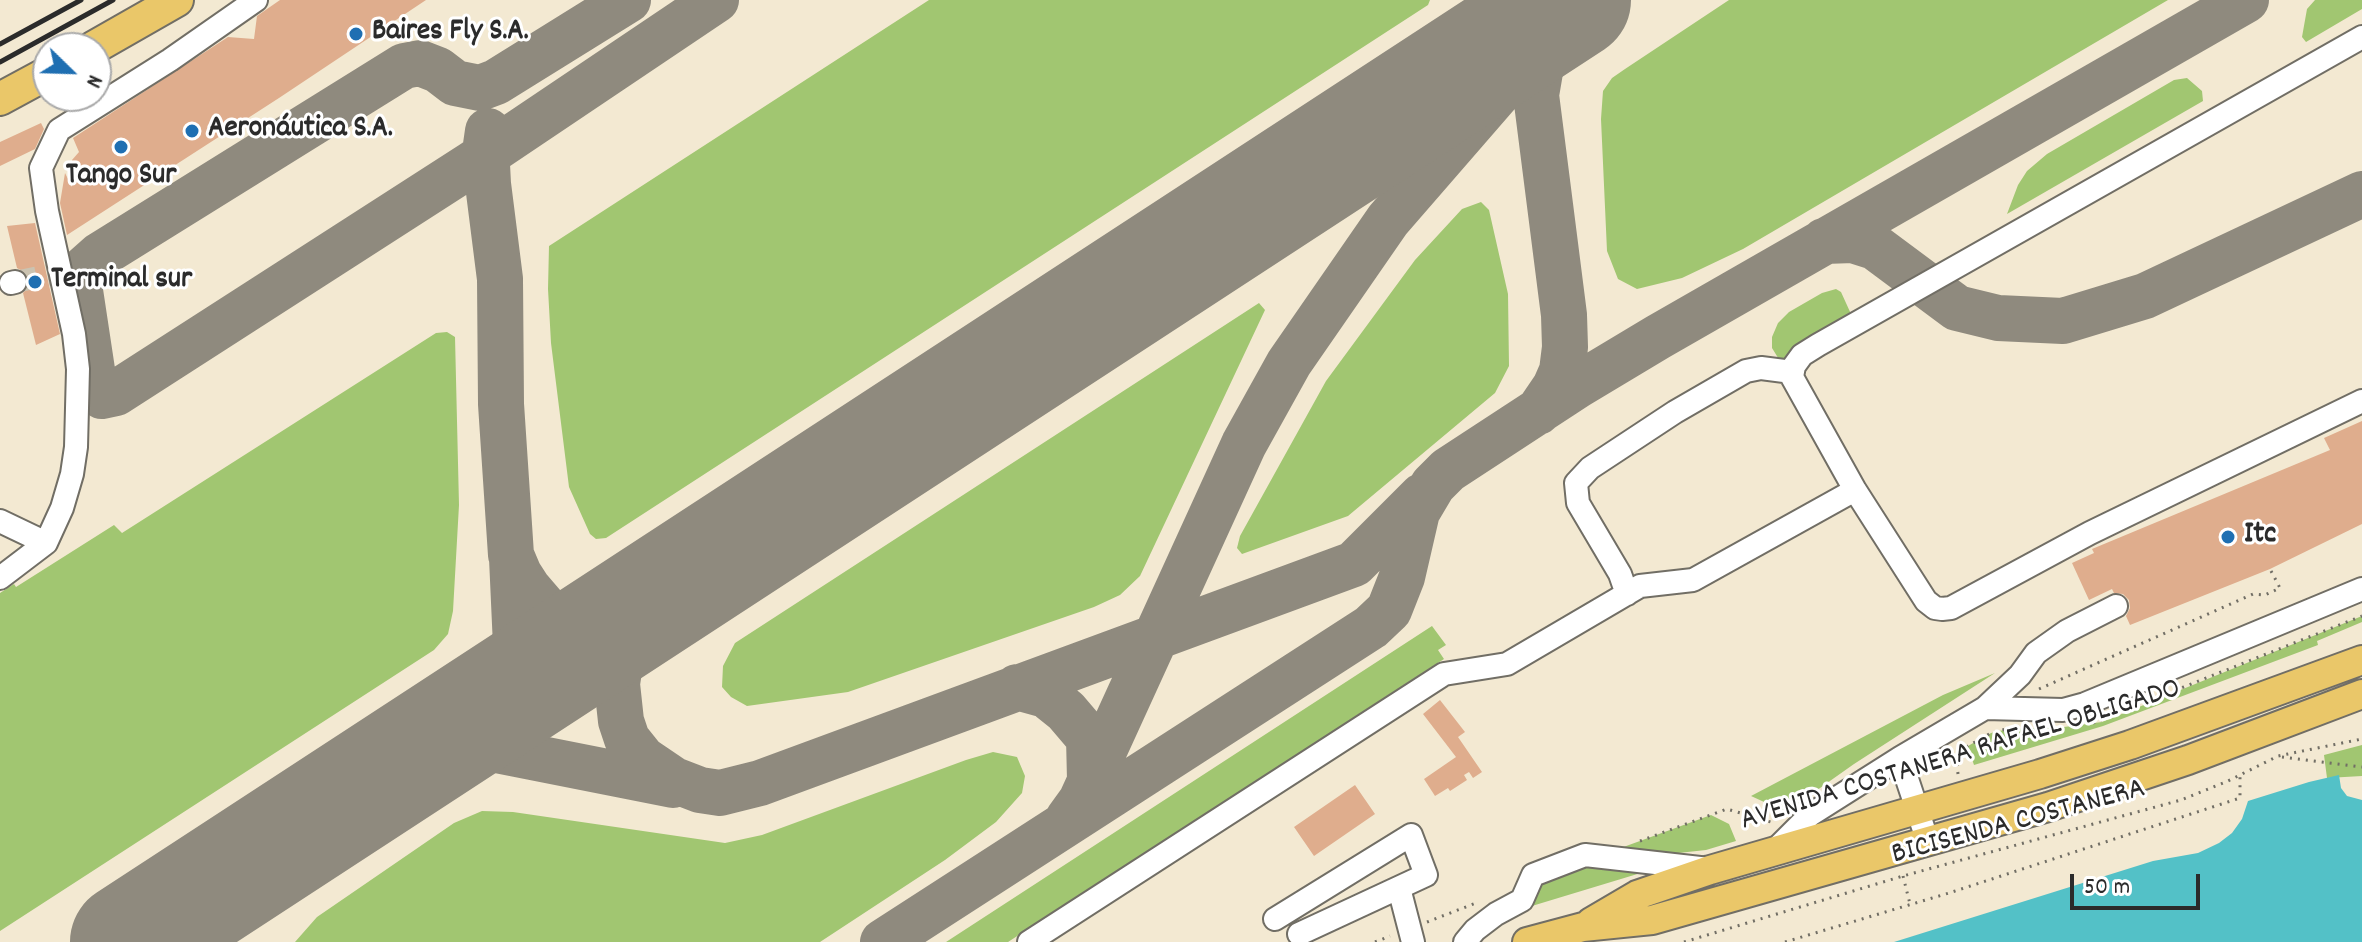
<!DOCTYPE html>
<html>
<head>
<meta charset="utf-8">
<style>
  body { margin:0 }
  #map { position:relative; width:2362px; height:942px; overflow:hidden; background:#f3e9d2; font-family:Dekko,sans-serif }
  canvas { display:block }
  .north { position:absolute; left:32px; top:32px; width:80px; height:80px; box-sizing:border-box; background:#fff; border:2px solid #aaa; border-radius:50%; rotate:113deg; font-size:22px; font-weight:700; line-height:32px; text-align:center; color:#2b2b2b }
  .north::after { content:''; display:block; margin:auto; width:28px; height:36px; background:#1f6fb2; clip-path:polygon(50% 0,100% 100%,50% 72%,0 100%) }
  .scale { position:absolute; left:2070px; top:874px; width:130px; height:36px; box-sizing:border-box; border:4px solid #2b2b2b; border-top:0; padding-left:10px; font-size:24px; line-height:28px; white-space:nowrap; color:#2b2b2b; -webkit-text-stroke:6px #fff; paint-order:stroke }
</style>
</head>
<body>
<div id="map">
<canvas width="2362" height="942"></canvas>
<div class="north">N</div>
<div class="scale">50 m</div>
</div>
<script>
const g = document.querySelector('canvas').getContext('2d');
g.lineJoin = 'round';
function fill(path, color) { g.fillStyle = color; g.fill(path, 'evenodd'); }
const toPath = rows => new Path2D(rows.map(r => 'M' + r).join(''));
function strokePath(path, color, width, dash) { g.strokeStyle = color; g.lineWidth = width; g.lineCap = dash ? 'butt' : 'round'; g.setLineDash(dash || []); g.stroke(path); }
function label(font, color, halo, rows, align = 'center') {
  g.font = font + ' Dekko,sans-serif'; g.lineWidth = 6; g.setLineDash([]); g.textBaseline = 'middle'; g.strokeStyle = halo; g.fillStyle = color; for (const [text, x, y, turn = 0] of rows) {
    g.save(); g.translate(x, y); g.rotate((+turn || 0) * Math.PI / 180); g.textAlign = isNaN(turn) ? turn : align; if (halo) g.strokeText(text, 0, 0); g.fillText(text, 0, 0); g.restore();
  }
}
fill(toPath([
  [929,0,1430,0,1428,5,606,538,596,539,590,534,569,487,551,343,548,289,549,246],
  [1729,0,2168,0,1743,249,1682,278,1637,289,1618,279,1607,251,1601,119,1603,91,1612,78,1625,69],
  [2315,0,2362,0,2362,9,2306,42,2302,37,2307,9],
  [2187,78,2202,91,2203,101,2007,214,2018,185,2027,171,2047,154,2174,80],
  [1481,202,1489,210,1508,294,1509,366,1495,393,1348,516,1242,554,1237,548,1240,536,1326,381,1415,260,1462,209],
  [1836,289,1841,292,1851,314,1834,329,1780,361,1772,348,1772,337,1778,323,1789,312,1822,293],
  [1259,303,1265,310,1140,576,1120,595,1094,607,848,692,747,706,731,697,722,687,723,666,735,643],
  [447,332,455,337,459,505,453,611,448,634,434,650,0,931,0,593,14,584,16,587,114,525,122,533,436,333],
  [2362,616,2362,622,2317,641,2318,645,2103,726,1974,765,1970,753,1964,753,1963,750,1968,746,1991,733,2008,729,2064,727,2102,722],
  [1432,626,1446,645,1438,650,1444,659,1008,942,946,942],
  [1995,673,1854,764,1786,812,1751,796,1943,695],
  [2362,745,2362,776,2327,778,2324,755],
  [993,752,1017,757,1025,776,1022,793,996,822,945,860,820,942,295,942,317,917,454,823,482,811,513,812,725,843,762,835,966,760],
  [1711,815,1729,824,1736,841,1706,850,1669,854,1618,849],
  [1589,859,1644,872,1522,909,1537,880]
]), '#a1c671');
fill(toPath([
  [2339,775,2341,788,2347,796,2362,800,2362,942,1894,942,2153,861,2198,853,2219,843,2232,833,2242,819,2248,801,2309,782]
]), '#53c1c7');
strokePath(toPath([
  [628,0,496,82,480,88,455,83,438,70,420,63,404,66,100,255,82,271,79,284,95,390,102,396,116,393,472,164,716,0],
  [488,131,486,145,488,184,500,279,501,404,511,555,519,574,528,588,546,609,560,619,575,625,595,626,623,621],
  [1824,241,1853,240,1875,247,1957,308,1998,318,2063,321,2145,296,2362,194],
  [1538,412,1555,387,1562,371,1565,347,1564,315,1536,95,1542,60,1551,38],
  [673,589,644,614,634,629,621,657,617,684,621,721,627,739,643,759,674,780,700,790,720,793,760,783,1354,564,1422,496],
  [1017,687,1046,695,1066,711,1089,738,1090,780],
  [475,719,503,691,513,673,516,646,512,558],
  [411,760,445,745,476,746,673,785],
  [1068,819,1081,801,1244,444,1289,363,1388,220,1559,23],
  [883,942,1371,627,1389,610,1402,577,1417,512,1433,485,1448,470,1578,385,1658,337,2246,0]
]), '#8f8a7e', 46);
strokePath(toPath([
  [129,942,1572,0]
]), '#8f8a7e', 118);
fill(toPath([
  [280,0,426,0,279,98,67,235,60,203,65,173,72,187,72,160,79,152,73,138,228,37,254,39,257,16],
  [41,123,44,129,35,149,0,166,0,142],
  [35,223,60,334,36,345,23,293,28,287,29,279,24,272,17,268,7,226],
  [2362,421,2362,524,2270,569,2130,625,2126,616,2130,608,2129,600,2123,594,2114,593,2112,589,2089,600,2072,563,2094,553,2092,549,2330,450,2324,438],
  [1440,700,1465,732,1458,737,1482,772,1473,778,1469,772,1464,775,1467,780,1450,791,1448,788,1435,796,1424,779,1456,757,1423,714],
  [1355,785,1375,814,1314,856,1294,827]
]), '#dfad8d');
strokePath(toPath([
  [15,282,59,273]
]), '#cbc3b1', 22, [22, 11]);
const minor = toPath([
  [2362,37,1818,345,1802,355,1794,366,1792,377,1855,490,1926,601,1935,608,1942,609,1951,608,2090,533,2362,401],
  [11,283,15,282],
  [0,521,46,543],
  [0,578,46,543,62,508,72,474,76,447,78,369,74,334,47,211,41,168,59,130,170,60,256,0],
  [1627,594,1620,574,1578,503,1576,483,1590,468,1675,412,1746,371,1761,368,1792,372],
  [1985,708,2020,675,2036,653,2067,631,2116,606],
  [1900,758,1928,842],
  [1776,849,1810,815,1900,758,1985,708,2063,710,2085,704,2362,589],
  [1399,888,1413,942],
  [1275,919,1411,835,1426,875,1299,934],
  [1029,942,1444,674,1507,664,1640,586,1693,580,1855,490],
  [1465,942,1475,930,1496,914,1522,900,1533,875,1585,855,1709,869]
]);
const major = toPath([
  [1591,922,1637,895,1710,870,2040,774,2130,745,2362,660],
  [1527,942,1583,927,1652,920,2048,807,2188,760,2362,694]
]);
const highway = toPath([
  [93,48,177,0],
  [0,99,48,73]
]);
strokePath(minor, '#716e65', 26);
strokePath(major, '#716e65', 32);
strokePath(highway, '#716e65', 36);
strokePath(toPath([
  [2039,689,2253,594,2265,595,2280,588,2270,569],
  [2093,723,2362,616],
  [2282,757,2362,767],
  [1958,774,1956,756,1968,746,1991,733,2006,729],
  [1640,841,1727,809,1774,823],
  [1903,876,1910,904],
  [1427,922,1476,903],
  [1375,942,1390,936],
  [1684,942,1903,876,2181,800,2228,781,2278,756,2362,739],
  [1785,942,1949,893,2240,798,2240,775]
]), '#716e65', 3, [2, 6]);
strokePath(minor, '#fff', 22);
strokePath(major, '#eac769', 28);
strokePath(highway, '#eac769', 32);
strokePath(toPath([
  [0,44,81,0],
  [0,62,113,0]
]), '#2b2b2b', 5);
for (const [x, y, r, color] of [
  [356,34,8,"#1f6fb2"],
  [192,131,8,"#1f6fb2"],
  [121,147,8,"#1f6fb2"],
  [35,282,8,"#1f6fb2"],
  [2228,537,8,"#1f6fb2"]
]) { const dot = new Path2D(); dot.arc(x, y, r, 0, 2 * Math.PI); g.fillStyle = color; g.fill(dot); strokePath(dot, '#fff', 3); }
label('bold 30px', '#2b2b2b', '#fff', [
  ["Baires Fly S.A.",372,34],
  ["Aeronáutica S.A.",208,131],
  ["Tango Sur",121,178,"center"],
  ["Terminal sur",51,282],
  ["Itc",2244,537]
], 'left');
label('30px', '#2b2b2b', '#fff', [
  ["AVENIDA COSTANERA RAFAEL OBLIGADO",1961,757,-17],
  ["BICISENDA COSTANERA",2019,824,-15]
]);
</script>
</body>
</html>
